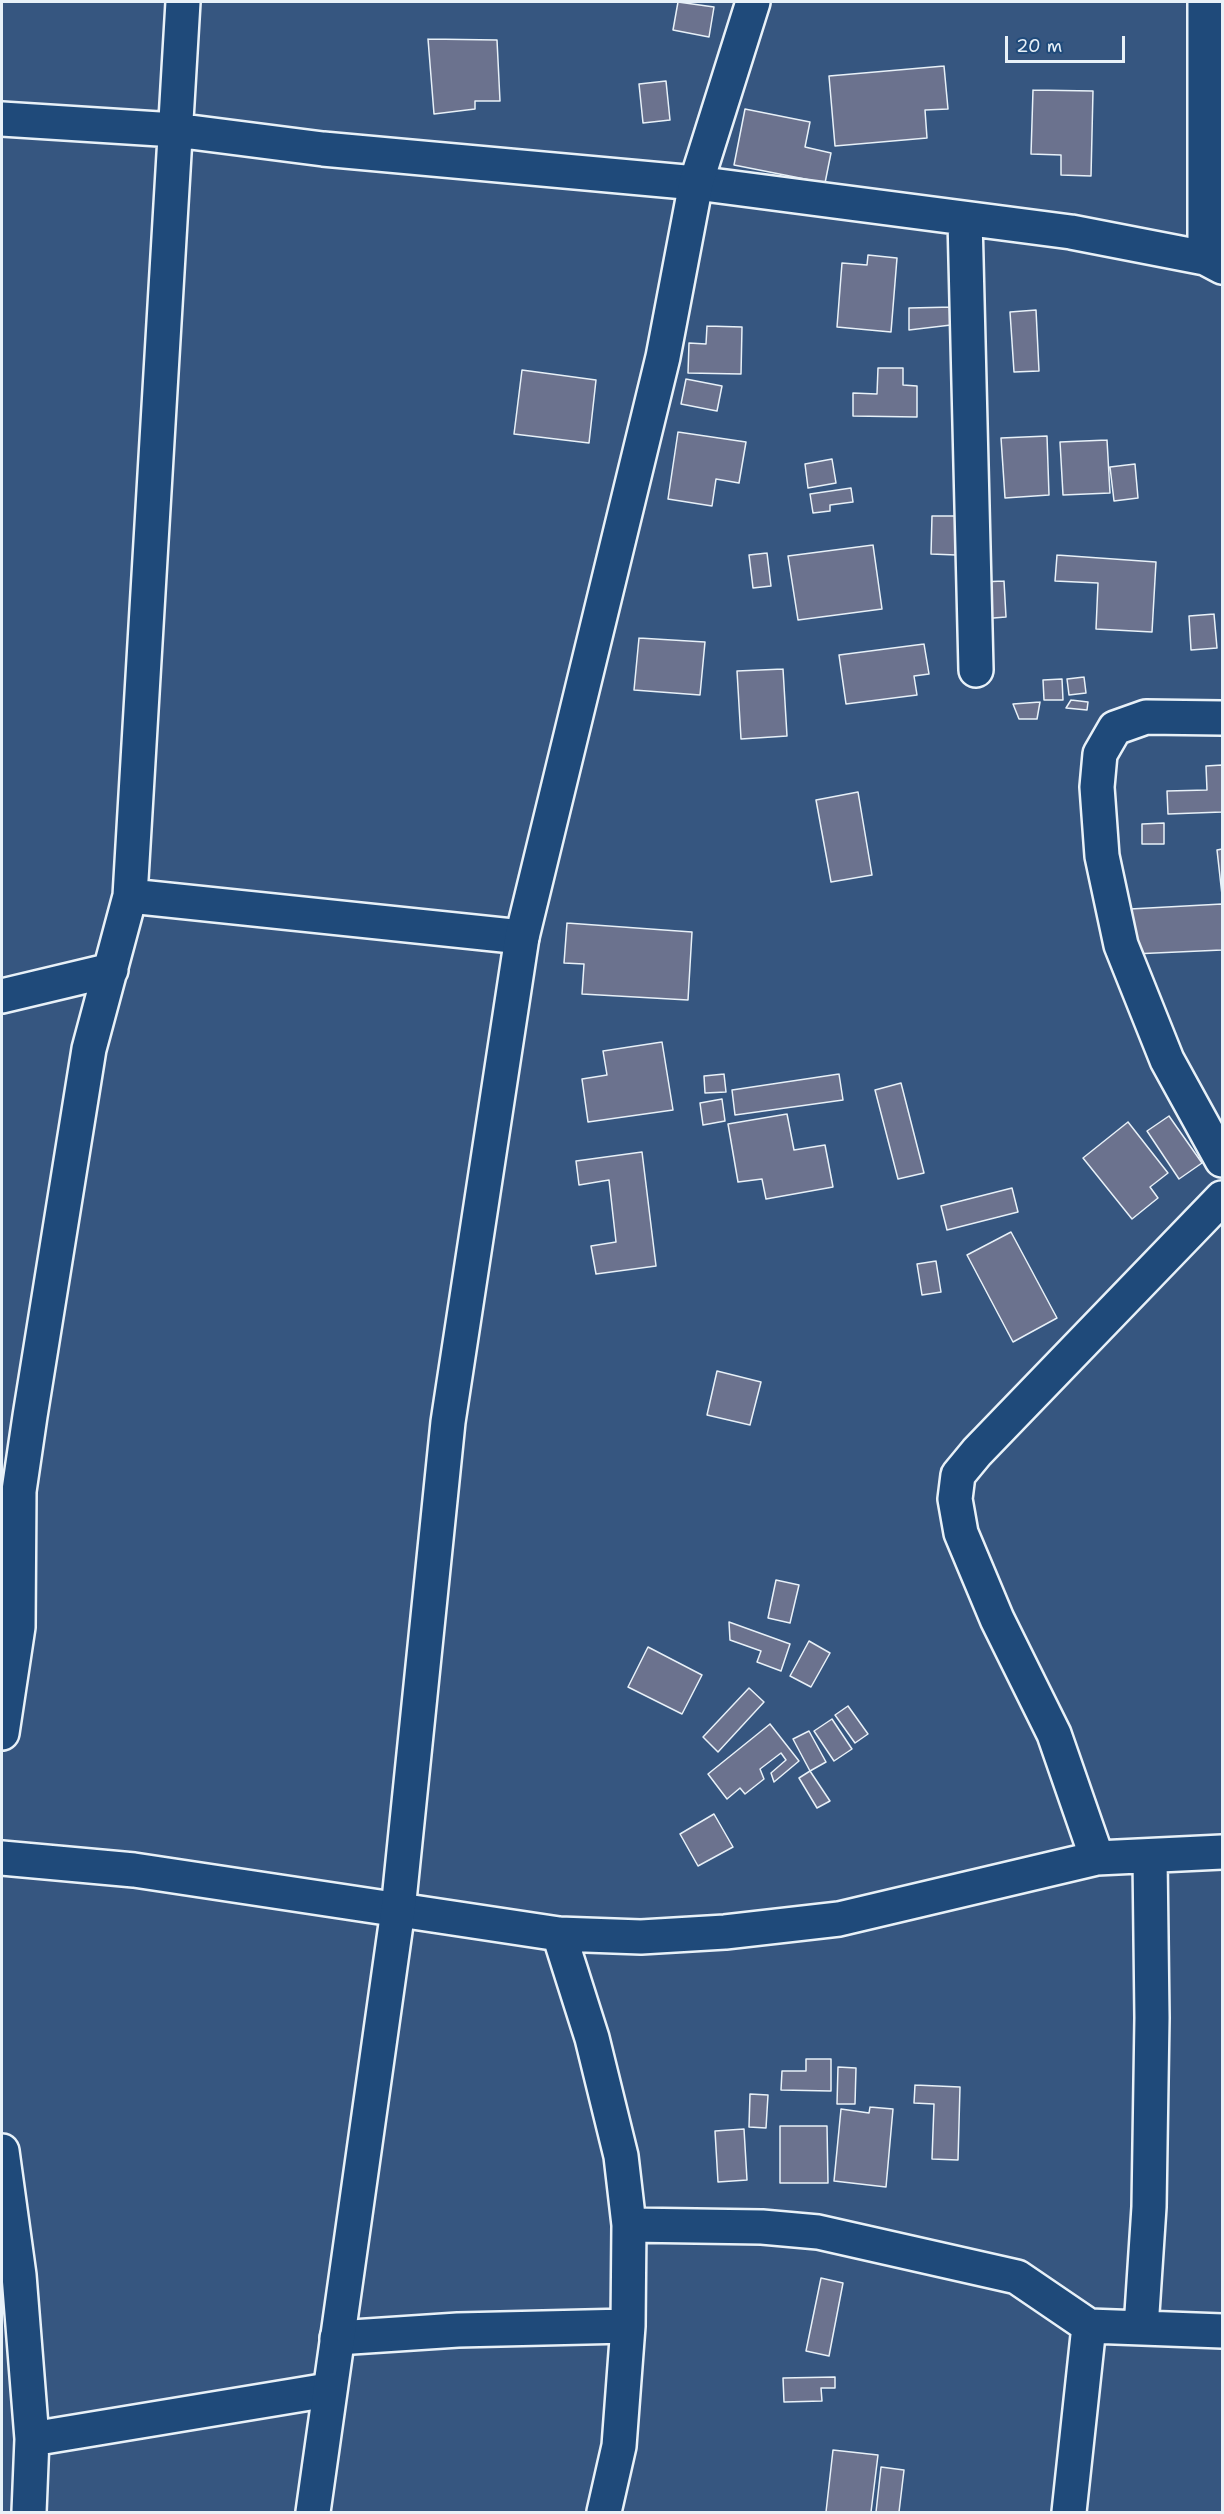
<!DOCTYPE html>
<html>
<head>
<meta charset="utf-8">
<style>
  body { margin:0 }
  #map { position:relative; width:1224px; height:2514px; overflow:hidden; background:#365680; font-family:"Shantell Sans",sans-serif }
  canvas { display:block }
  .frame { position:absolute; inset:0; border:3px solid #e8f1f8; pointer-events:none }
  .scale { position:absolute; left:1005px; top:36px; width:120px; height:27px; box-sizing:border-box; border:3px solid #e8f1f8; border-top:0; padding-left:8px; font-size:18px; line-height:21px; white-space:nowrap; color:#e8f1f8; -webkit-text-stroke:4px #1f4a7a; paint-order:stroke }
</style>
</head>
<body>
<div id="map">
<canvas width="1224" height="2514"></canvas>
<div class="frame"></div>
<div class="scale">20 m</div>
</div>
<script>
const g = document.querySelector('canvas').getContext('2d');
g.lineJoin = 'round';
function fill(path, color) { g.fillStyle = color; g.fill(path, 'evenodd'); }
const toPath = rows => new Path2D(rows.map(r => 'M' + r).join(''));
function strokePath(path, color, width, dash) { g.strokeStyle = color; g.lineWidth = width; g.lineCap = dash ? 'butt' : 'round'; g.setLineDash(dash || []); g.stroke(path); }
const building = toPath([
  [678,2,714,7,709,37,673,30,678,2],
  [428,39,497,40,500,101,475,101,475,109,434,114,428,39],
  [944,66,948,109,925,110,927,138,835,146,829,76,944,66],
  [666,81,670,120,643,123,639,84,666,81],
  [1033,90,1093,91,1091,176,1061,175,1061,155,1031,154,1033,90],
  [745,109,810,122,805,147,831,153,825,183,734,165,745,109],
  [868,255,897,258,891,332,837,327,842,263,867,265,868,255],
  [953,307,951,325,909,330,909,308,953,307],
  [1036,310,1039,371,1014,372,1010,312,1036,310],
  [707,326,742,327,741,374,688,373,689,343,706,344,707,326],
  [878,368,903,368,903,385,917,386,917,417,853,416,853,393,877,394,878,368],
  [522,370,596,380,589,443,514,434,522,370],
  [686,379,722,386,717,411,681,404,686,379],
  [678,432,746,442,739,483,716,479,712,506,668,499,678,432],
  [1047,436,1049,495,1005,498,1001,438,1047,436],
  [1107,440,1110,493,1063,495,1060,442,1107,440],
  [832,459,836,483,808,488,805,464,832,459],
  [1135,464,1138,498,1114,501,1110,467,1135,464],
  [851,488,853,502,830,505,830,511,813,513,810,494,851,488],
  [932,516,957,516,956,555,931,554,932,516],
  [873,545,882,609,798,620,788,556,873,545],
  [767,553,771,586,753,588,749,555,767,553],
  [1057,555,1156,562,1152,632,1096,629,1098,583,1055,581,1057,555],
  [1004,581,1006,617,981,619,980,582,1004,581],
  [1214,614,1217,648,1191,650,1189,616,1214,614],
  [639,638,705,642,700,695,634,690,639,638],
  [924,644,929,674,914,676,917,695,846,704,839,655,924,644],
  [783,669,787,736,741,739,737,671,783,669],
  [1084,677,1086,693,1069,695,1067,679,1084,677],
  [1062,679,1063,700,1044,700,1043,680,1062,679],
  [1071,700,1088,702,1087,710,1066,708,1071,700],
  [1040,702,1037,719,1019,719,1013,704,1040,702],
  [1222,765,1222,812,1168,814,1167,791,1207,790,1206,766,1222,765],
  [858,792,872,875,831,882,816,800,858,792],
  [1164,823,1164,844,1142,844,1142,824,1164,823],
  [1222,849,1222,895,1217,850,1222,849],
  [1222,904,1222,950,1133,954,1130,909,1222,904],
  [567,923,692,932,688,1000,582,994,584,964,564,963,567,923],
  [662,1042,673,1110,588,1122,582,1079,607,1075,603,1051,662,1042],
  [724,1074,726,1092,705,1093,704,1076,724,1074],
  [839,1074,843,1100,735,1115,732,1090,839,1074],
  [901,1083,924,1173,898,1179,875,1090,901,1083],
  [722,1099,725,1121,703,1125,700,1103,722,1099],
  [787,1114,794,1150,825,1145,833,1187,766,1199,762,1179,738,1182,728,1124,787,1114],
  [1169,1116,1202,1163,1179,1179,1147,1131,1169,1116],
  [1128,1122,1168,1173,1150,1187,1158,1198,1132,1219,1083,1158,1128,1122],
  [642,1152,656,1266,596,1274,591,1246,616,1242,609,1180,579,1185,576,1161,642,1152],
  [1012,1188,1018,1212,947,1230,941,1206,1012,1188],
  [1011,1232,1057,1318,1013,1342,967,1255,1011,1232],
  [936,1261,941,1292,922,1295,917,1264,936,1261],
  [717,1371,761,1382,750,1425,707,1415,717,1371],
  [776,1580,799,1585,790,1623,768,1618,776,1580],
  [729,1622,790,1644,781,1671,757,1662,761,1651,730,1640,729,1622],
  [809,1641,830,1653,811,1687,790,1676,809,1641],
  [648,1647,702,1675,682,1714,628,1687,648,1647],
  [749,1688,764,1702,718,1752,703,1737,749,1688],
  [848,1706,868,1734,855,1743,835,1715,848,1706],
  [832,1719,852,1749,834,1761,814,1731,832,1719],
  [770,1724,799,1761,774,1782,771,1773,786,1760,781,1753,760,1769,764,1779,745,1794,740,1788,727,1799,708,1774,770,1724],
  [809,1731,826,1762,810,1771,793,1739,809,1731],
  [810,1771,830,1801,817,1808,799,1778,810,1771],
  [714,1814,733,1847,698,1866,680,1834,714,1814],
  [806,2059,831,2059,831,2091,781,2090,782,2071,806,2071,806,2059],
  [838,2067,856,2068,855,2104,837,2104,838,2067],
  [915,2085,960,2087,958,2160,932,2159,934,2104,914,2103,915,2085],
  [750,2094,768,2095,766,2128,749,2127,750,2094],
  [870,2107,893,2109,886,2187,834,2181,841,2109,869,2113,870,2107],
  [780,2126,827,2126,828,2183,780,2183,780,2126],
  [744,2129,747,2180,718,2182,715,2131,744,2129],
  [821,2278,843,2283,829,2356,806,2351,821,2278],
  [835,2377,835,2388,821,2388,822,2401,784,2402,783,2378,835,2377],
  [833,2450,878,2455,871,2512,826,2512,833,2450],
  [881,2467,904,2470,899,2512,876,2512,881,2467]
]);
fill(building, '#6b728e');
strokePath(building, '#e8f1f8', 1.5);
const minor = toPath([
  [1205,2,1205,258],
  [2,119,175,130,323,149,696,183,1071,232,1205,258,1222,267],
  [965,219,976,670],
  [1222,718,1146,717,1115,728,1100,754,1097,787,1102,856,1121,945,1167,1060,1222,1160],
  [130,896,522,937],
  [2,996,111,970],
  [2,1733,18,1627,19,1491,30,1416,89,1049,130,896,183,2],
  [2,1858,134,1870,559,1934,641,1937,725,1932,839,1919,1097,1858,1222,1852],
  [1097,1858,1054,1734,997,1619,961,1533,955,1499,958,1475,977,1452,1222,1198],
  [559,1934,592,2038,621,2156,629,2225,628,2326,619,2446,604,2512],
  [2,2151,19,2275,32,2439,29,2512],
  [629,2225,762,2227,818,2232,1017,2277,1089,2326,1222,2331],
  [1141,2328,1149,2207,1152,2018,1150,1857],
  [337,2338,458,2330,628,2326],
  [32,2439,328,2390],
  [1069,2512,1089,2326]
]);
const tertiary = toPath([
  [313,2512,398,1910,448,1422,522,937,663,357,696,183,753,2]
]);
strokePath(minor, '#e8f1f8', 38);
strokePath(tertiary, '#e8f1f8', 38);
strokePath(minor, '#1f4a7a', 33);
strokePath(tertiary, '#1f4a7a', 33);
</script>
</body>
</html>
